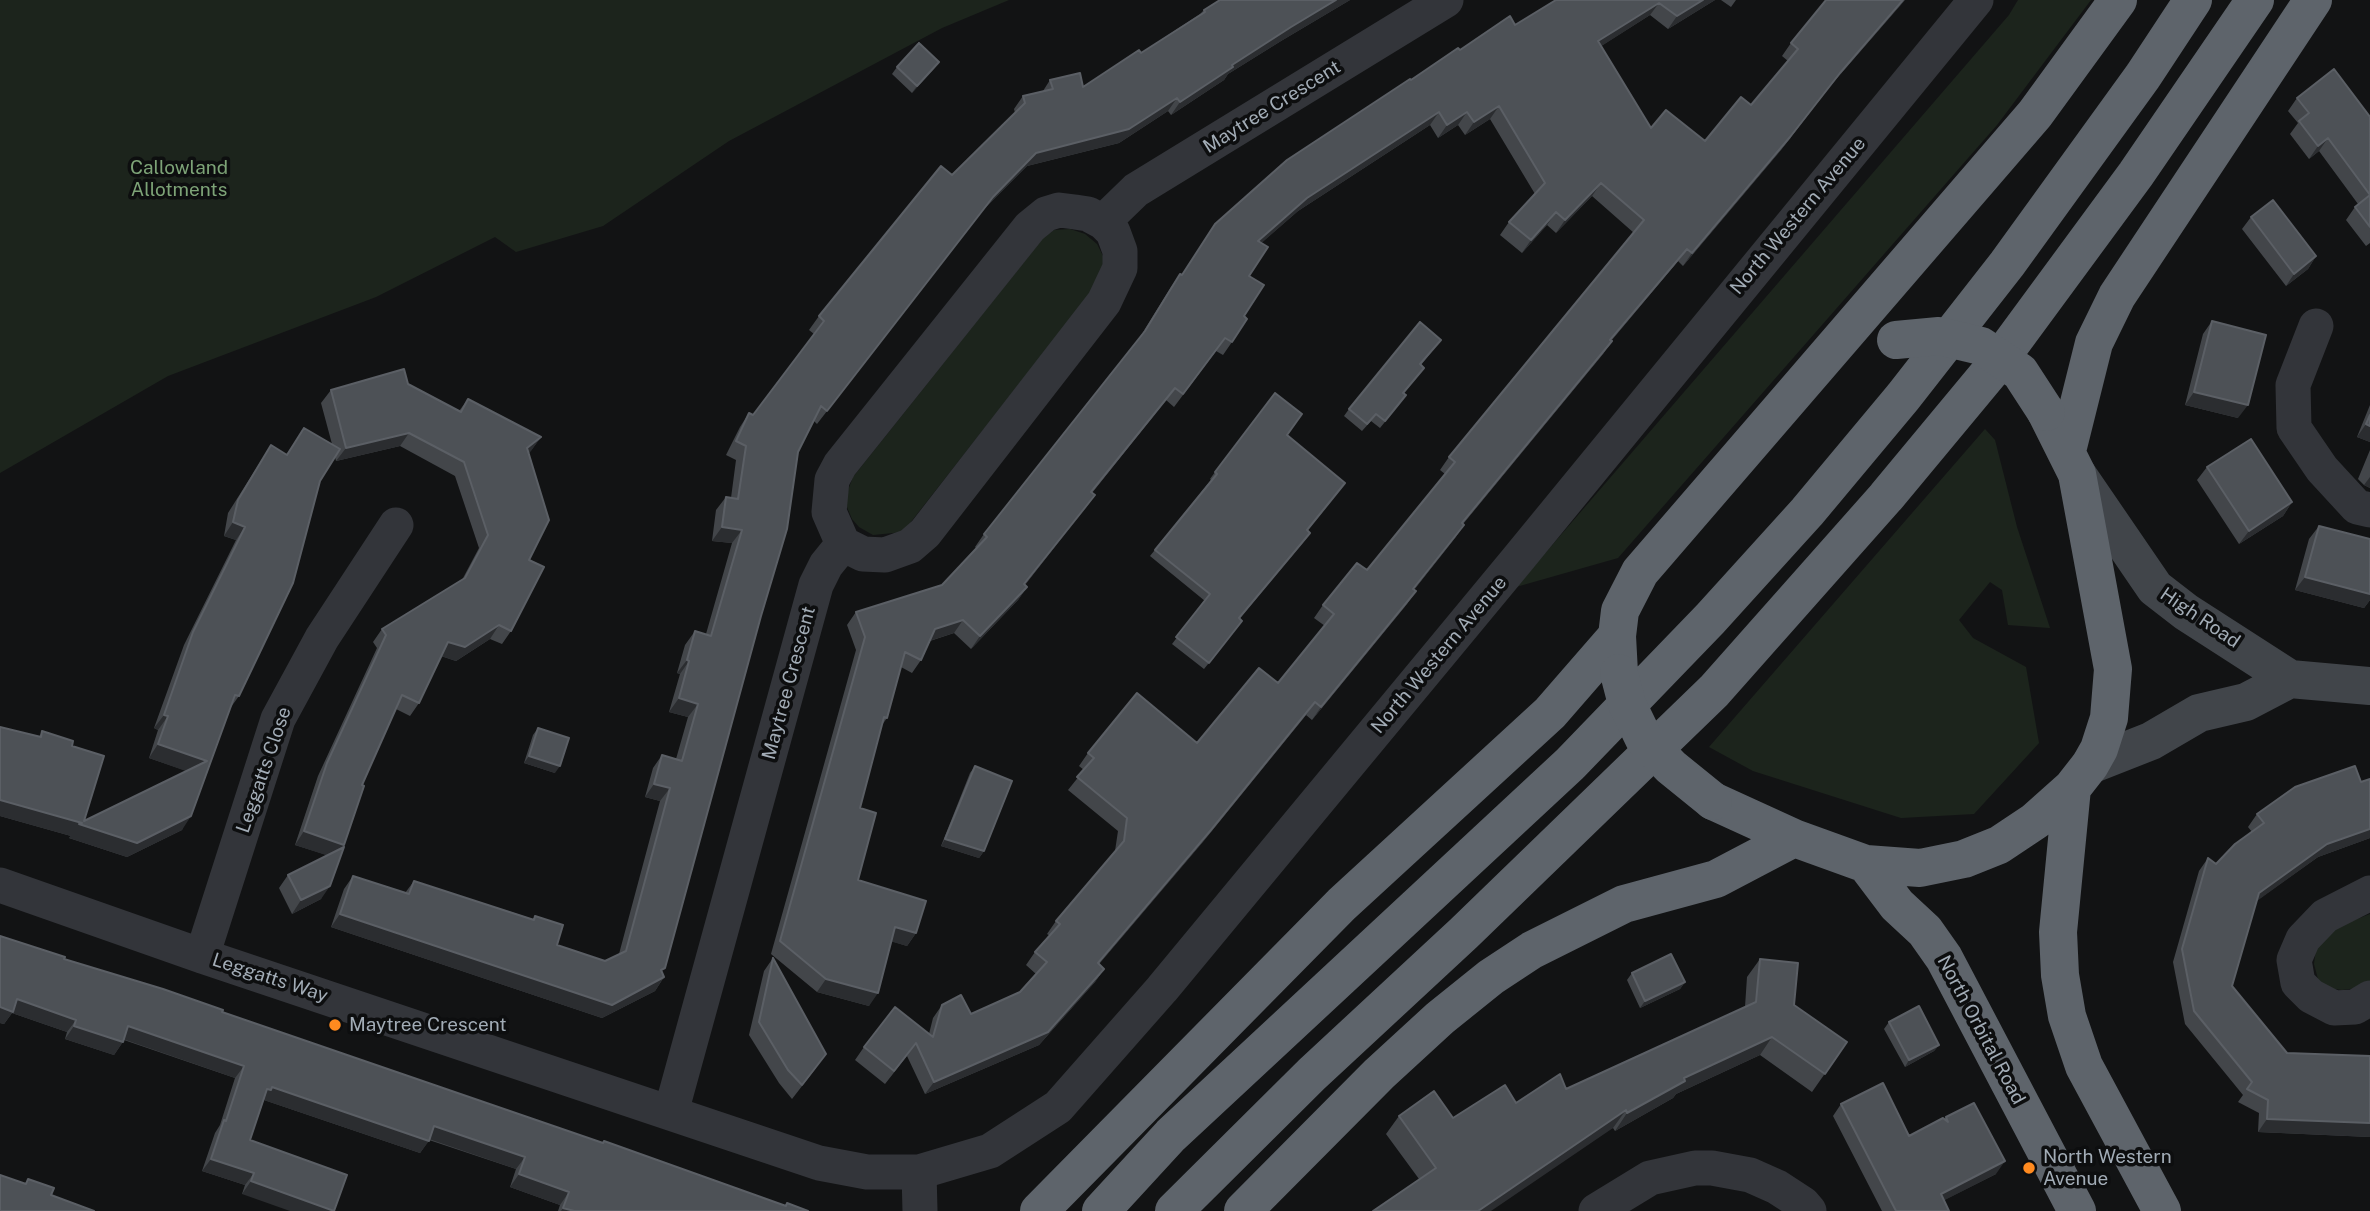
<!DOCTYPE html>
<html>
<head>
<meta charset="utf-8">
<style>
  body { margin:0 }
  canvas { display:block; background:#121314 }
</style>
</head>
<body>
<canvas width="2370" height="1211"></canvas>
<script>
const g = document.querySelector('canvas').getContext('2d');
g.lineJoin = 'round';
function fill(path, color) { g.fillStyle = color; g.fill(path, 'evenodd'); }
const toPath = rows => new Path2D(rows.map(r => 'M' + r).join(''));
function strokePath(path, color, width, dash) { g.strokeStyle = color; g.lineWidth = width; g.lineCap = dash ? 'butt' : 'round'; g.setLineDash(dash || []); g.stroke(path); }
function label(font, color, halo, rows, align = 'center') {
  g.font = font + ' "Public Sans",sans-serif'; g.lineWidth = 7; g.setLineDash([]); g.textBaseline = 'middle'; g.strokeStyle = halo; g.fillStyle = color; for (const [text, x, y, turn = 0] of rows) {
    g.save(); g.translate(x, y); g.rotate((+turn || 0) * Math.PI / 180); g.textAlign = isNaN(turn) ? turn : align; if (halo) g.strokeText(text, 0, 0); g.fillText(text, 0, 0); g.restore();
  }
}
fill(toPath([
  [0,0,1009,0,942,28,729,141,603,226,516,252,495,237,376,297,168,376,0,473],
  [2018,0,2091,0,1997,125,1618,558,1516,587,2009,15],
  [1070,229,1085,234,1097,244,1103,256,1103,271,1095,287,903,532,873,535,859,527,852,519,847,507,847,493,853,477,1043,238,1054,230],
  [1985,429,1995,440,2017,527,2050,628,2008,625,2002,590,1990,582,1959,620,1973,638,2026,667,2039,743,1974,814,1901,818,1753,771,1709,747],
  [2370,914,2370,984,2365,987,2342,990,2327,988,2318,979,2314,964,2316,949,2339,926]
]), '#1c241c');
strokePath(toPath([
  [2316,326,2293,385,2294,428,2322,469,2357,507,2370,510],
  [843,544,863,554,885,555,910,546,925,533,1104,302,1120,268,1120,251,1113,232,1103,222],
  [0,885,202,956,819,1163,867,1172,919,1172,990,1151,1058,1107,1162,989,1518,559,1976,0],
  [2370,893,2325,916,2303,939,2294,960,2298,983,2311,996,2334,1008,2355,1007,2370,998],
  [202,956,278,719,322,638,396,525],
  [671,1112,816,585,826,565,843,544,829,512,832,480,840,465,1030,227,1046,214,1059,210,1075,212,1088,214,1103,222,1136,190,1446,0],
  [919,1172,920,1211],
  [1596,1211,1650,1178,1695,1168,1712,1168,1750,1175,1777,1187,1803,1204,1809,1211]
]), '#33353a', 35);
strokePath(toPath([
  [2077,474,2155,588,2186,612,2290,679,2370,686],
  [2090,765,2151,741,2199,713,2246,702,2290,679]
]), '#41454a', 38);
strokePath(toPath([
  [2067,451,2094,343,2117,296,2313,0],
  [1619,673,1617,636,1620,611,1640,572,2035,114,2118,0],
  [2072,788,2058,932,2060,975,2067,1016,2084,1066,2162,1211],
  [1713,801,1794,838,1866,864,1920,868,1964,859,1999,845,2035,821,2072,788,2090,765,2099,749,2109,718,2113,669,2077,474,2046,412],
  [1866,864,1897,905,1925,931,1944,958,2077,1211],
  [1039,1211,1342,904,1550,713,1617,636],
  [1101,1211,1171,1135,1570,764,1710,619,1807,512,1903,397,2007,264,2143,76,2193,0],
  [1174,1211,1312,1074,1464,933,1714,691,1886,497,1994,367,2136,174,2255,0],
  [1243,1211,1379,1074,1440,1018,1491,977,1532,950,1624,904,1716,879,1794,838]
]), '#5e646b', 38);
strokePath(toPath([
  [1896,340,1939,336,1981,346,2020,372,2046,412],
  [1619,673,1627,704,1644,739,1671,767,1713,801]
]), '#5e646b', 38);
fill(toPath([
  [1220,0,1350,0,1281,41,1228,74,1224,80,1171,115,1168,111,1119,143,1027,166,983,210,817,424,814,421,798,452,761,616,662,972,664,977,655,991,602,1018,331,927,344,889,353,876,405,893,414,881,533,919,535,916,557,945,605,961,619,954,660,801,645,797,653,768,662,755,676,759,688,717,669,712,680,674,677,673,685,645,695,631,706,634,732,543,712,541,716,510,726,497,731,498,736,460,726,455,740,427,749,413,753,415,814,334,809,330,819,316,952,175,1015,113,1014,109,1023,96,1043,91,1050,80,1083,87,1141,53,1200,14,1204,10],
  [1556,0,1715,0,1668,29,1650,15,1601,46,1651,128,1705,141,1751,105,1788,61,1782,56,1791,43,1826,0,1905,0,1831,85,1781,150,1683,266,1678,261,1611,341,1603,354,1463,524,1464,525,1455,538,1414,590,1407,604,1312,720,1306,715,1202,843,1099,964,1104,969,1095,982,1039,1045,925,1094,907,1056,885,1084,855,1060,864,1047,929,1034,933,1018,942,1005,971,1014,1020,992,1036,974,1026,965,1035,952,1050,936,1047,934,1056,921,1115,851,1118,831,1068,790,1084,770,1079,766,1088,753,1197,743,1278,683,1325,626,1314,618,1323,605,1367,570,1445,474,1440,470,1449,457,1634,233,1592,196,1556,233,1547,225,1522,253,1500,235,1509,222,1535,194,1490,119,1465,135,1458,125,1438,138,1430,125,1298,211,1261,243,1249,276,1244,316,1232,342,1223,355,1216,351,1174,407,1166,400,1092,493,1095,495,1025,585,1027,587,1018,600,971,649,954,633,930,641,921,660,912,673,901,667,887,718,882,725,860,808,858,880,916,933,907,946,891,941,869,1006,817,992,771,954,856,650,847,625,856,612,942,585,976,548,975,547,984,534,1140,337,1171,287,1180,274,1182,275,1215,224,1411,80,1460,50,1515,25],
  [1721,0,1736,0,1731,7],
  [939,62,912,93,892,74,897,67],
  [2297,98,2370,117,2370,243,2366,246,2346,220,2355,207,2358,204,2319,151,2309,159,2290,134,2298,123,2288,111],
  [2251,217,2316,256,2308,269,2286,286,2242,229],
  [2212,321,2238,418,2185,405,2203,334],
  [1441,340,1421,365,1424,368,1404,393,1406,395,1401,402,1380,428,1371,421,1362,431,1344,416,1349,409],
  [408,384,459,411,468,399,541,437,529,453,529,560,511,631,502,644,490,639,456,661,441,656,419,703,410,716,396,709,362,785,343,847,321,899,292,914,279,888,288,875,327,855,295,845,318,776,377,648,373,642,382,629,462,580,479,548,455,476,400,446,336,461,335,457,320,481,239,696,231,707,182,830,127,857,69,838,71,836,0,816,0,727,39,737,42,731,72,746,84,821,187,771,149,758,158,730,154,728,184,645,236,540,224,536,228,513,271,445,286,455,304,428,332,444,321,403,331,390],
  [2370,405,2370,442,2357,437],
  [1287,435,1340,490,1307,531,1310,533,1305,540,1239,619,1237,628,1204,669,1172,644,1205,601,1150,556,1211,480,1210,479,1215,472],
  [2370,450,2370,488,2364,485,2358,479],
  [2207,467,2292,502,2283,516,2239,544,2197,480],
  [2319,526,2370,539,2370,600,2364,608,2295,590,2309,539],
  [538,728,555,773,524,763,533,735],
  [975,766,984,851,979,858,941,846,970,773],
  [2370,779,2370,838,2318,857,2256,901,2232,986,2287,1053,2370,1056,2370,1137,2258,1132,2259,1113,2238,1102,2243,1095,2185,1024,2173,962,2199,871,2208,858,2216,864,2252,832,2248,827,2257,814],
  [0,936,64,959,785,1206,787,1203,808,1211,558,1211,560,1205,510,1187,516,1169,429,1140,420,1153,264,1100,250,1140,347,1175,242,1194,245,1185,202,1171,215,1133,220,1125,235,1078,124,1040,114,1055,65,1039,67,1032,12,1013,4,1024,0,1023],
  [773,958,816,1068,792,1099,779,1083,749,1035,764,971],
  [1760,959,1794,1005,1847,1042,1812,1092,1760,1055,1676,1094,1673,1098,1615,1131,1613,1128,1419,1179,1386,1134,1399,1116,1453,1118,1516,1103,1566,1089,1745,1007,1747,977],
  [1632,973,1685,982,1680,989,1640,1008,1627,980],
  [1889,1022,1939,1045,1934,1051,1905,1067,1884,1029],
  [1841,1104,1909,1136,1944,1119,1946,1117,1996,1174,1944,1200,1949,1211,1882,1211,1833,1116]
]), '#43464a');
fill(toPath([
  [1336,0,1350,0,1281,41,1228,74,1224,80,1171,115,1180,102,1232,65,1291,27],
  [1703,0,1715,0,1668,29,1677,16],
  [1903,0,1905,0,1831,85,1781,150,1683,266,1692,253,1840,73],
  [1659,3,1650,15,1589,54,1598,41],
  [939,62,934,69,912,93,917,86],
  [1177,98,1168,111,1119,143,1027,166,983,210,817,424,993,197,1036,153],
  [1499,106,1490,119,1465,135,1474,122],
  [1439,112,1430,125,1298,211,1249,254,1258,241,1307,198],
  [1467,112,1458,125,1438,138,1447,125],
  [2328,138,2319,151,2309,159,2318,146],
  [1601,183,1592,196,1556,233,1565,220],
  [1556,212,1547,225,1522,253,1531,240],
  [1687,249,1678,261,1601,353,1610,340],
  [2316,256,2308,269,2286,286,2294,274],
  [1612,341,1603,354,1453,536,1462,523],
  [1175,388,1166,400,1082,505,1091,492],
  [2194,392,2248,405,2238,418,2185,405],
  [2366,424,2370,426,2370,442,2357,437],
  [409,433,400,446,336,461,346,448],
  [541,437,531,451,518,461,527,448],
  [2370,477,2370,488,2364,485],
  [1095,495,1086,508,1015,597,1024,584],
  [2292,502,2283,516,2239,544,2249,531],
  [233,522,245,527,236,540,224,536],
  [1464,525,1455,538,1404,602,1413,589],
  [722,527,742,530,732,543,712,541],
  [1310,533,1305,540,1234,625,1239,618],
  [2305,577,2370,594,2370,600,2364,608,2295,590],
  [1027,587,1018,600,971,649,980,636],
  [1416,591,1407,604,1312,720,1321,707],
  [963,620,954,633,926,642,935,629],
  [499,625,490,639,456,661,438,655,448,642],
  [687,660,689,661,680,674,677,673],
  [679,698,698,704,688,717,669,712],
  [1315,702,1306,715,1202,843,1089,976,1098,963],
  [164,715,168,716,158,730,154,728],
  [158,744,207,761,197,775,149,758],
  [529,756,560,766,555,773,524,763],
  [654,784,670,788,660,801,645,797],
  [0,800,82,823,191,816,182,830,127,857,69,838,71,836,0,816],
  [2370,829,2370,838,2318,857,2250,906,2259,893,2327,844],
  [304,831,344,845,335,858,295,845],
  [945,839,984,851,979,858,941,846],
  [330,886,321,899,292,914,301,900],
  [340,914,664,977,655,991,602,1018,331,927],
  [895,927,916,933,907,946,886,940],
  [1104,969,1095,982,1039,1045,925,1094,934,1082],
  [826,979,878,993,869,1006,817,992],
  [1685,982,1680,989,1640,1008,1645,1001],
  [17,999,76,1020,67,1032,12,1013,4,1024,0,1023,0,1007],
  [74,1026,123,1042,114,1055,65,1039],
  [128,1026,244,1066,235,1078,120,1038],
  [1772,1037,1760,1055,1676,1094,1673,1098,1615,1131,1627,1113,1684,1078],
  [1939,1045,1934,1051,1905,1067,1909,1060],
  [272,1087,429,1141,420,1153,264,1100,267,1089],
  [1626,1110,1613,1128,1491,1211,1478,1211],
  [2267,1119,2370,1123,2370,1137,2258,1132],
  [434,1126,525,1157,516,1169,426,1138],
  [211,1159,254,1173,245,1185,202,1171],
  [2005,1161,1996,1174,1933,1206,1941,1194],
  [519,1174,569,1192,560,1205,510,1187],
  [251,1181,334,1211,290,1211,242,1194],
  [563,1208,574,1211,561,1211]
]), '#2b2d30');
const building = toPath([
  [1220,0,1336,0,1291,27,1232,65,1233,67,1180,102,1177,98,1129,129,1036,153,993,197,827,411,821,406,798,452,787,529,761,616,665,968,661,970,664,977,612,1005,340,914,353,876,409,894,414,881,534,920,535,916,563,925,557,945,605,961,626,951,670,788,654,784,662,755,682,761,698,704,679,698,689,661,687,660,695,631,711,636,742,530,722,527,726,497,738,499,746,446,736,441,749,413,753,415,824,321,819,316,941,166,952,175,1025,103,1023,96,1053,89,1050,80,1080,73,1083,87,1139,50,1141,53,1205,12,1204,10,1220,0],
  [1556,0,1703,0,1677,16,1659,3,1598,41,1651,128,1666,110,1705,141,1741,97,1751,105,1798,49,1791,43,1826,0,1903,0,1840,73,1790,137,1692,253,1687,249,1610,340,1612,341,1462,523,1464,525,1413,589,1416,591,1321,707,1315,702,1211,830,1098,963,1104,969,1048,1032,934,1082,916,1043,894,1071,864,1047,895,1007,933,1037,942,1005,961,995,971,1014,1020,992,1047,962,1035,952,1060,924,1056,921,1124,841,1127,818,1077,777,1094,758,1088,753,1137,693,1197,743,1259,668,1278,683,1334,614,1323,605,1357,563,1367,570,1455,462,1449,457,1644,220,1601,183,1565,220,1556,212,1531,240,1509,222,1545,183,1499,106,1474,122,1467,112,1447,125,1439,112,1307,198,1258,241,1268,247,1249,276,1264,285,1244,316,1247,319,1232,342,1225,338,1183,394,1175,388,1091,492,1095,495,1024,584,1027,587,980,636,963,620,935,629,921,660,905,652,887,718,884,717,860,808,876,813,858,880,926,901,916,933,895,927,878,993,826,979,780,941,865,637,856,612,942,585,987,537,984,534,1145,331,1180,274,1182,275,1215,224,1287,160,1410,79,1411,80,1458,48,1460,50,1510,16,1515,25,1556,0],
  [919,43,939,62,917,86,897,67,919,43],
  [2334,69,2370,117,2370,195,2328,138,2318,146,2299,121,2309,113,2297,98,2334,69],
  [2370,195,2370,227,2355,207,2370,195],
  [2273,200,2316,256,2294,274,2251,217,2273,200],
  [2212,321,2266,335,2248,405,2194,392,2212,321],
  [1420,322,1441,340,1420,364,1424,368,1403,393,1406,395,1385,421,1376,414,1367,424,1349,409,1420,322],
  [404,369,408,384,461,412,468,399,541,437,527,448,549,520,529,560,544,567,511,631,499,625,465,647,448,642,419,703,402,695,362,785,364,786,344,845,304,831,327,763,386,635,382,629,465,578,488,535,464,462,409,433,346,448,331,390,404,369],
  [1275,393,1302,414,1287,435,1345,483,1307,530,1310,533,1239,618,1242,621,1209,663,1176,637,1210,594,1155,550,1217,474,1215,472,1275,393],
  [2370,415,2370,426,2366,424,2370,415],
  [304,428,340,449,320,481,293,583,239,696,235,695,191,816,137,843,79,824,82,823,0,800,0,727,41,737,42,731,73,741,72,746,104,756,84,821,207,761,158,744,168,716,164,715,193,632,245,527,233,522,238,500,271,445,287,455,304,428],
  [2251,439,2292,502,2249,531,2207,467,2251,439],
  [2319,526,2370,539,2370,594,2305,577,2319,526],
  [538,728,569,738,560,766,529,756,538,728],
  [975,766,1012,781,984,851,945,839,975,766],
  [2355,766,2361,782,2370,779,2370,829,2327,844,2259,893,2232,986,2287,1053,2370,1056,2370,1123,2267,1119,2268,1100,2247,1089,2252,1082,2194,1011,2182,949,2208,858,2216,864,2235,844,2264,823,2257,814,2295,787,2355,766],
  [344,847,330,886,301,900,288,875,344,847],
  [0,936,65,957,64,959,163,989,223,1010,222,1012,603,1143,604,1141,786,1206,787,1203,808,1211,574,1211,563,1208,569,1192,519,1174,525,1157,434,1126,429,1141,272,1087,271,1090,267,1089,250,1140,347,1175,334,1211,251,1181,254,1173,211,1159,224,1120,226,1121,244,1066,128,1026,123,1042,74,1026,76,1020,17,999,13,1012,0,1007,0,936],
  [1671,954,1685,982,1645,1001,1632,973,1671,954],
  [773,958,826,1054,802,1085,788,1070,759,1022,773,958],
  [1760,959,1798,963,1794,1005,1847,1042,1825,1074,1772,1037,1684,1078,1685,1081,1627,1113,1626,1110,1478,1211,1373,1211,1436,1168,1399,1116,1434,1091,1453,1118,1505,1085,1516,1103,1560,1074,1566,1089,1756,1002,1760,959],
  [1919,1006,1939,1045,1909,1060,1889,1022,1919,1006],
  [1883,1083,1909,1136,1943,1118,1948,1122,1946,1117,1974,1103,2005,1161,1941,1194,1949,1211,1896,1211,1841,1104,1883,1083],
  [0,1175,26,1184,28,1179,54,1188,51,1195,94,1211,0,1211,0,1175]
]);
fill(building, '#4d5156');
strokePath(building, '#5b5f65', 2);
for (const [x, y, r, color] of [
  [335,1025,7,"#ff8a1f"],
  [2029,1168,7,"#ff8a1f"]
]) { const dot = new Path2D(); dot.arc(x, y, r, 0, 2 * Math.PI); g.fillStyle = color; g.fill(dot); strokePath(dot, '#0d0e0f', 2.5); }
label('19px', '#a2acb6', '#0d0e0f', [
  ["Maytree Crescent",1272,107,-32],
  ["North Western Avenue",1798,216,-50],
  ["High Road",2200,618,34],
  ["North Western Avenue",1439,655,-50],
  ["Maytree Crescent",789,683,-75],
  ["Leggatts Close",264,770,-71],
  ["Leggatts Way",270,978,18],
  ["North Orbital Road",1981,1030,62]
]);
label('19px', '#7da377', '#0d0e0f', [
  ["Callowland",179,168],
  ["Allotments",179,190]
]);
label('19px', '#a2acb6', '#0d0e0f', [
  ["Maytree Crescent",349,1025],
  ["North Western",2043,1157],
  ["Avenue",2043,1179]
], 'left');
</script>
</body>
</html>
